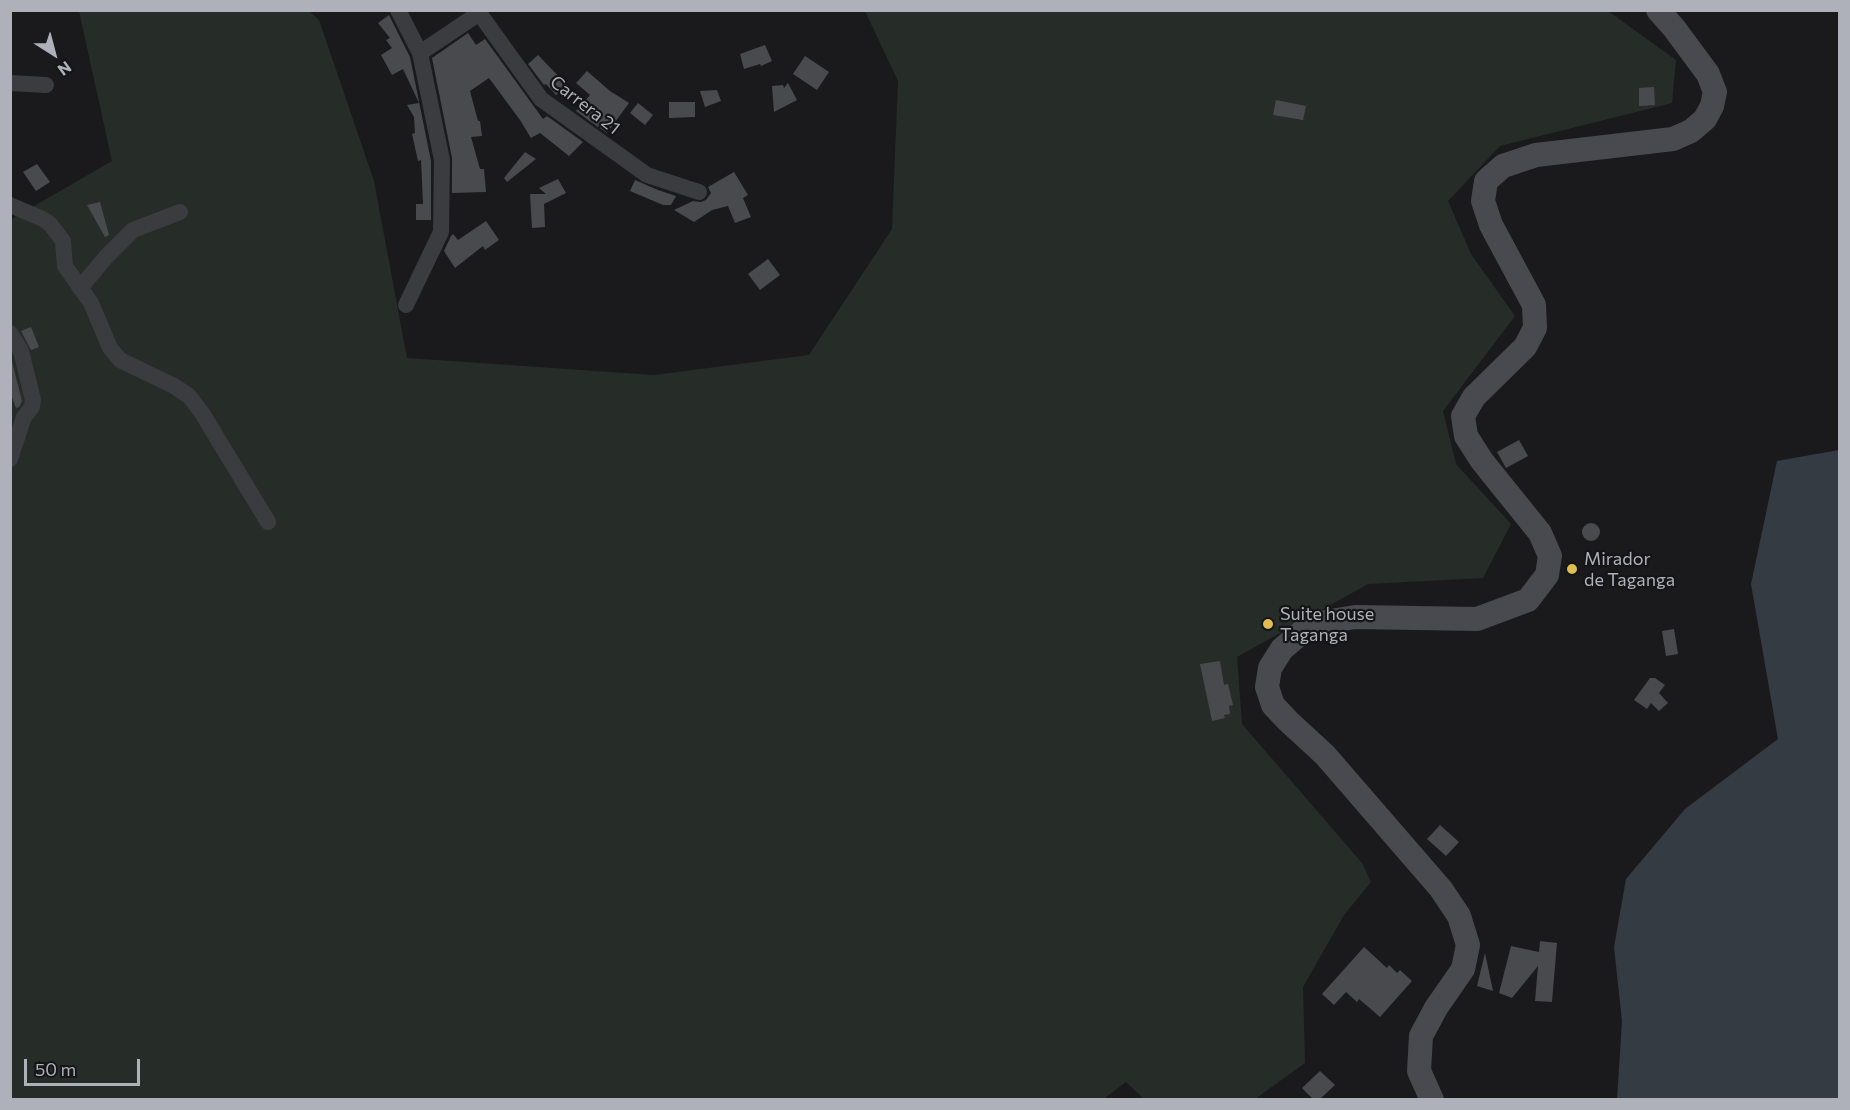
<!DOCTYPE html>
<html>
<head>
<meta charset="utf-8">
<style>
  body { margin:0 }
  #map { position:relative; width:1850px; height:1110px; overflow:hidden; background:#1a1a1c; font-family:Commissioner,sans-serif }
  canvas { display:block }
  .frame { position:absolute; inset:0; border:12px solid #aeb0ba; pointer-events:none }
  .north { position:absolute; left:24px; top:24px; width:60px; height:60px; -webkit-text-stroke:4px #151517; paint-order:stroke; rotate:144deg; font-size:16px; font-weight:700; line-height:24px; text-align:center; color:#aeb0ba }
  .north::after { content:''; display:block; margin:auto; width:21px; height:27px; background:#aeb0ba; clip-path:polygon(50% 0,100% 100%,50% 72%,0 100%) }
  .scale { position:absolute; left:24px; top:1059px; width:116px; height:27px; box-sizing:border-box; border:3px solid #aeb0ba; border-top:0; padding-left:8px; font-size:18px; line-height:21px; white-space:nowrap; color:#aeb0ba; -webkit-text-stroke:4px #151517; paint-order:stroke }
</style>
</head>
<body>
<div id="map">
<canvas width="1850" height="1110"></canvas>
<div class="frame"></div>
<div class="north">N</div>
<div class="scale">50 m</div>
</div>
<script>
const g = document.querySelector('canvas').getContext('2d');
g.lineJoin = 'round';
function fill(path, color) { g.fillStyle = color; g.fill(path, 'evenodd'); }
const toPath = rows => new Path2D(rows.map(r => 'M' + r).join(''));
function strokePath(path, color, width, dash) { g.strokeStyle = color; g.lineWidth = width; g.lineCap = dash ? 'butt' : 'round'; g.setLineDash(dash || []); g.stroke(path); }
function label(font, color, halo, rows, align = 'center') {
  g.font = font + ' Commissioner,sans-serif'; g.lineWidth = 4.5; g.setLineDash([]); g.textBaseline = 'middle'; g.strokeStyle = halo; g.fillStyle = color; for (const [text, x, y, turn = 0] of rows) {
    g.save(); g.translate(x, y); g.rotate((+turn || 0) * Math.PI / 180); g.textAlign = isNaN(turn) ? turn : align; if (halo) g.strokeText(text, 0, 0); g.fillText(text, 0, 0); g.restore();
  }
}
fill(toPath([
  [79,11,309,11,319,20,374,181,407,358,654,375,809,355,892,229,898,81,865,11,1608,11,1676,60,1672,103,1500,146,1448,201,1471,254,1515,316,1443,411,1456,464,1511,524,1483,578,1368,584,1237,657,1242,724,1362,863,1371,882,1344,915,1303,987,1305,1063,1255,1099,1144,1099,1126,1082,1102,1100,11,1099,10,220,112,161]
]), '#262d28');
fill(toPath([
  [1839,450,1839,1099,1617,1099,1622,1021,1614,947,1626,879,1685,809,1778,739,1751,584,1777,461]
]), '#353b43');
fill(toPath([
  [389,15,410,57,431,161,431,220,416,220,416,204,423,204,421,160,418,161,412,134,415,133,414,117,407,105,419,103,403,69,392,75,381,55,392,48,386,40,390,38,378,23],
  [468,33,476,45,485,39,543,119,547,116,583,142,569,156,540,133,531,138,520,120,489,78,470,91,478,121,480,121,482,136,471,137,480,169,484,169,486,192,452,193,452,158,432,58],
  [765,45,772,61,761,66,760,64,744,69,740,54],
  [538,55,567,85,556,95,546,84,544,85,528,64],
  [805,56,829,72,817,90,793,74],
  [587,71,610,91,629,103,607,133,600,128,600,125,598,127,576,111,590,95,576,83],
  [788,83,797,100,774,112,772,86,783,85,784,88],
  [1654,87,1655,105,1639,106,1639,88],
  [717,90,721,101,705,107,700,91],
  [1276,100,1306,106,1303,120,1273,115],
  [669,102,695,102,695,117,669,118],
  [638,103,653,115,645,125,630,113],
  [525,152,536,159,507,182,504,178],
  [37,164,50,182,36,191,23,172],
  [734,172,748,195,743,198,751,217,735,223,728,206,712,210,694,222,674,210,693,201,701,202,706,200,711,193,708,187],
  [558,179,566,193,544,204,545,227,532,228,530,194,546,194,539,188],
  [635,180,658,190,676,196,671,205,663,205,630,191],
  [100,202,109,235,105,237,87,205],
  [486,221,499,240,485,250,483,246,455,268,444,251,451,236,453,234,458,240],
  [768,259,780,275,760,290,748,274],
  [31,327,39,347,31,350,21,331],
  [10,354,22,401,19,407,16,408,10,392],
  [1519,440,1528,456,1506,468,1497,452],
  '1582 532a9 9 0 1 1 18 0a9 9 0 1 1-18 0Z',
  [1674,629,1678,654,1666,656,1662,631],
  [1220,661,1224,685,1228,684,1233,705,1229,706,1230,714,1224,715,1225,718,1212,721,1200,664],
  [1650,678,1655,678,1665,685,1659,693,1668,703,1659,711,1651,703,1647,709,1634,700],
  [1440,825,1459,842,1446,856,1427,839],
  [1540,941,1557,943,1552,1002,1535,1001,1538,966,1512,998,1499,993,1511,946,1539,952],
  [1364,947,1387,968,1389,965,1397,973,1400,970,1412,981,1380,1017,1359,999,1357,1002,1346,992,1334,1005,1322,994],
  [1485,953,1493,991,1477,986],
  [1320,1071,1335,1085,1319,1100,1314,1100,1302,1088]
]), '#494a4e');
strokePath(toPath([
  [398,10,420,53,442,160,441,232,406,305],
  [477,10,541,99,647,175,699,192],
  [420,53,478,14],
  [10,83,46,85],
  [10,205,43,219,50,224,63,241,65,266,91,303,110,348,120,360,174,386,189,396,202,413,268,522],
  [80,288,106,257,133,230,180,212],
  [10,333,21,351,33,400,32,407,24,417,10,459]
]), '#3b3c40', 16);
strokePath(toPath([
  [1432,1100,1419,1071,1421,1036,1436,1008,1463,969,1468,945,1459,916,1441,889,1325,755,1288,721,1273,705,1267,687,1270,668,1282,649,1302,632,1325,622,1355,617,1477,619,1528,600,1547,575,1550,556,1540,533,1482,461,1466,436,1463,416,1474,397,1525,347,1535,328,1534,305,1491,225,1483,201,1486,181,1503,166,1536,155,1673,139,1691,131,1705,119,1712,106,1715,92,1708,74,1674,28,1658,10]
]), '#494a50', 24);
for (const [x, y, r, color] of [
  [1572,569,6,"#dfbd4f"],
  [1268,624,6,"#dfbd4f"]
]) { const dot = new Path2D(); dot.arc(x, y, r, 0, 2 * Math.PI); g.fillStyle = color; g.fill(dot); strokePath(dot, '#151517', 2); }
label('18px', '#aeb0ba', '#151517', [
  ["Carrera 21",585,105,38]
]);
label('18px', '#aeb0ba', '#151517', [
  ["Mirador",1584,559],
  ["de Taganga",1584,580],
  ["Suite house",1280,614],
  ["Taganga",1280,635]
], 'left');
</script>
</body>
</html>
